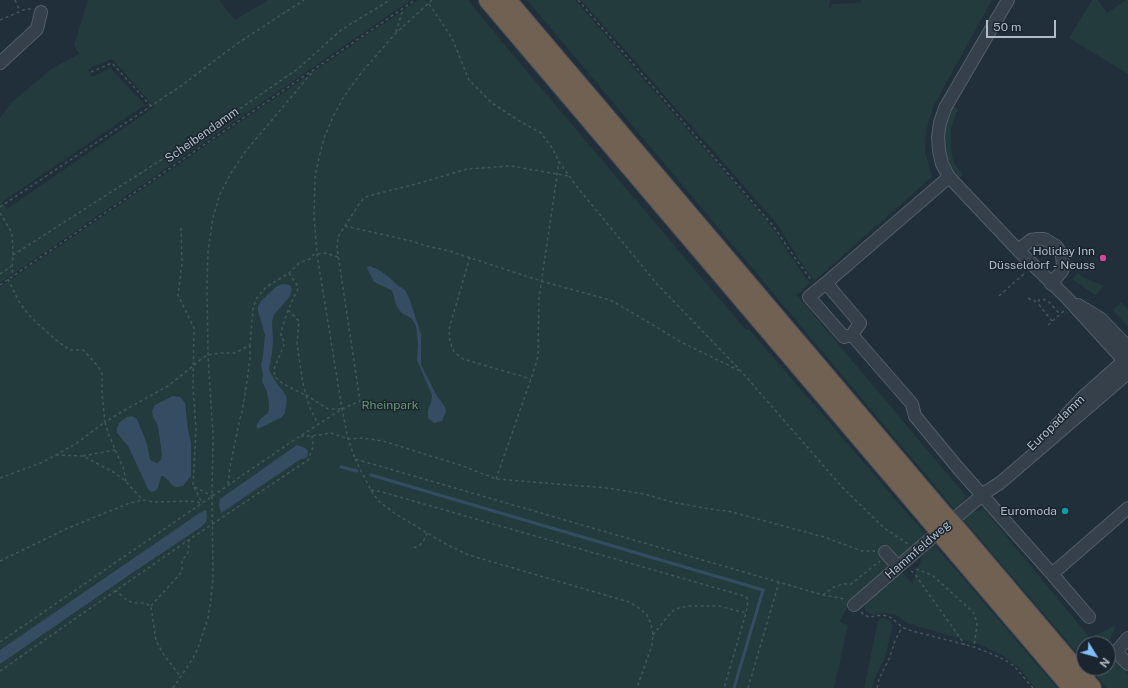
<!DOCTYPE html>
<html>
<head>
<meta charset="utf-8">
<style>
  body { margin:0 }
  #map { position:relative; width:1128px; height:688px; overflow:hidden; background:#212f3b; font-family:"Public Sans",sans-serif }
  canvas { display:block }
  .north { position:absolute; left:1076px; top:636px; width:40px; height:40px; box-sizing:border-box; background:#1a252f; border:1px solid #56616c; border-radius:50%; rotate:127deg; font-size:11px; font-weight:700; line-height:16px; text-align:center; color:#b0bbc7 }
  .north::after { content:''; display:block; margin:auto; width:14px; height:18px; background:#81befa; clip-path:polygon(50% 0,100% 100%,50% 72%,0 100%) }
  .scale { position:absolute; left:986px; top:20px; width:70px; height:18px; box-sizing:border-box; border:2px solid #b0bbc7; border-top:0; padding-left:5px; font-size:12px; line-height:14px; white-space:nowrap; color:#b0bbc7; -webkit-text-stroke:3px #1a252f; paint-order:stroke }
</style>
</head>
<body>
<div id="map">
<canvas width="1128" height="688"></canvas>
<div class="north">N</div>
<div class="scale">50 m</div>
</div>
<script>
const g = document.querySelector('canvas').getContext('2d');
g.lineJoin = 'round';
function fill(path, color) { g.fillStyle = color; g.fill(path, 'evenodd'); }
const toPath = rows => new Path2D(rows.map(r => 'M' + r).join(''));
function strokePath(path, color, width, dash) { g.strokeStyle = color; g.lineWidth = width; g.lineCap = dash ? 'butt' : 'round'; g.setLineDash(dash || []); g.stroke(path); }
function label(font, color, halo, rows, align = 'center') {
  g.font = font + ' "Public Sans",sans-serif'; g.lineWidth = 3; g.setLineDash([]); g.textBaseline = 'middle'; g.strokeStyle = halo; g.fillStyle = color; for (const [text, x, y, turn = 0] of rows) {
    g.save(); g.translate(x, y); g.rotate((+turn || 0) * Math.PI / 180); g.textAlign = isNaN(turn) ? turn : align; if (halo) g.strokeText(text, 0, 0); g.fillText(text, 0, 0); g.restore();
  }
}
fill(toPath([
  [88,0,219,0,235,20,268,0,411,0,0,283,0,118,11,103,51,69,79,54,74,45],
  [112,59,154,107,7,209,2,202,145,105,110,68,92,77,88,69],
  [418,0,468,0,509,50,746,330,749,329,928,537,848,606,839,622,848,625,834,688,0,688,0,287],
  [527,0,575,0,773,228,792,258,810,283,797,295,966,496,956,511],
  [581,0,830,0,829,10,833,4,860,3,861,0,992,0,933,107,926,131,925,152,932,177,814,281,796,255,777,224],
  [1092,0,1098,0,1107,13,1126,0,1128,0,1128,74,1069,38],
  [953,106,958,109,951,128,951,147,952,157,956,166,963,175,957,179,951,168,947,157,945,146,946,126,949,115],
  [1078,273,1081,276,1104,286,1095,295,1072,279],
  [1121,302,1128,309,1128,327,1113,310],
  [983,508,1090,638,1116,625,1108,644,1084,644,1084,661,964,520,972,512,978,511],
  [933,543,1057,688,1035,688,1019,668,1005,657,981,645,907,623,895,614,884,613,873,615,865,611,865,603,900,570,912,583,926,548],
  [881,618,889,620,893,626,884,660,874,680,872,688,864,688,878,621],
  [1108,654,1128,674,1128,688,1107,688,1090,668,1108,668]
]), '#233b3c');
fill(toPath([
  [370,266,379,270,390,278,396,284,405,290,409,298,421,334,421,365,437,396,445,407,446,412,442,421,434,423,428,418,428,410,431,403,432,395,417,360,418,343,416,326,411,318,403,314,399,310,396,305,393,293,391,290,374,282,368,270,367,267],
  [283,284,290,285,292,289,290,296,274,315,272,321,273,340,272,352,269,370,277,384,283,391,287,398,285,413,282,417,258,429,256,426,261,418,267,414,269,410,269,403,267,392,262,381,263,374,261,365,263,357,265,335,258,311,258,306,262,300,277,286],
  [173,396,180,397,185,403,188,430,191,443,191,476,183,486,176,487,172,485,166,478,163,476,161,476,158,488,155,491,151,492,147,488,144,480,128,446,117,433,117,428,119,423,127,417,132,416,137,419,147,444,150,460,157,463,161,460,162,455,158,426,153,417,152,411,155,405],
  [297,445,305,448,308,451,307,457,304,459,301,459,221,513,219,505,220,499],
  [206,510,207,516,206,522,201,527,135,571,0,664,0,650,198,514]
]), '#344d62');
strokePath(toPath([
  [341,467,357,471],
  [371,475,763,590,734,688]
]), '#344d62', 3);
const minor = toPath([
  [1008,0,945,108,940,123,938,137,939,150,942,164,949,177,1018,250,1067,298,1128,365],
  [0,63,37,29,41,12],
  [1018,250,1031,240,1037,239,1044,239,1056,246,1062,255,1063,266,1062,271,1051,284],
  [826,283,949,177],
  [1078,305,1101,319,1128,347],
  [852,335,844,337,809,297,826,283,860,323,852,335,912,404,915,416,958,468,1052,574,1089,617],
  [1056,426,1082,398,1128,357],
  [885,552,898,567],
  [1052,574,1128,508],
  [854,605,922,546,986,492,1000,483,1128,373],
  [1128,638,1117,651,1117,653,1128,664]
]);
const highway = toPath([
  [488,0,934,525],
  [507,0,945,516],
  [957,529,1092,688],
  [945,539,1072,688]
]);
strokePath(minor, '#535e68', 14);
strokePath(highway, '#404b55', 20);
strokePath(toPath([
  [15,0,20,11],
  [432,0,395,34,361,73,343,98,333,117,324,138,319,158,315,177,314,216,317,254,342,409,348,439,355,459,823,595,845,599],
  [578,0,774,227,795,258,812,281],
  [429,4,452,38,469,80,492,103,521,122,541,133,553,149,559,162,578,188,657,284,741,371,842,487,884,528,908,544],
  [0,20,26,9,32,9],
  [396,32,403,9],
  [91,72,112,63,151,106],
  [0,207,151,106,181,86,238,43,304,0],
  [0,213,12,233,13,255,12,266,13,276],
  [345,226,411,241,430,247,446,250,541,281,610,300,633,313,681,342,740,371],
  [181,228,182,263,178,295,194,328,193,386,196,429,193,486,212,496],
  [13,255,225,119,299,68,341,30,390,0],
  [470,257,449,329,450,342,454,352,463,359,531,379],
  [289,273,297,285,298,288,297,291,288,310,299,321,297,344,303,384,306,395,328,409,342,409],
  [0,274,12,266],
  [8,279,18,300,27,313,37,323,56,340,70,350,83,350,98,366,102,374,102,394,105,422,123,411,168,386,193,366,201,359,208,355,220,353,235,353,250,345,253,309,256,299,266,287,289,273,299,263,310,259,313,255,325,253,338,257],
  [0,285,415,0],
  [999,296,1026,272],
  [1028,298,1032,300,1038,302],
  [288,310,281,332,281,337,284,341,284,345,274,369,274,372,275,377,282,383,299,392,306,395,310,408,318,424],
  [1052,321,1040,306,1038,303,1039,300,1042,299,1048,301,1060,314],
  [1048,325,1065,310],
  [301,436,312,436,331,433,348,439,363,438,383,441,463,466,496,479,607,488,644,494,676,503,717,510,728,511,824,537,862,551,875,551],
  [56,455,83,456,115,473,126,482,143,500],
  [83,456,115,450],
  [355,459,373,494,380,502,394,513,444,543,466,554,479,558,629,602,639,608,647,615,651,624,653,635,652,645,637,688],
  [0,478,41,463,74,445,105,422,109,435,124,470,126,482],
  [496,479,531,379,538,357,539,298,559,162],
  [228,484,230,467,240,418,242,413,248,374,249,365,250,360,250,345],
  [194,487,202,503],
  [371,490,382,492,744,596,747,598,748,601,746,613,724,688],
  [414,548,420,545,424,540,427,533],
  [0,561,68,528,130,503,143,500,154,502,190,501,201,503],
  [916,569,932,575,973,612,975,616,977,625,974,647],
  [911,571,914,573,965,645],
  [115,590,128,601,135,603,144,603,151,606,156,641,164,655,181,677],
  [823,595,834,587,843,584,851,584,880,561],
  [151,606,178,576,182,571,182,560,187,555,189,549,188,544,189,540],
  [861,612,864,615,869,617,883,615,892,618,902,627,909,630,974,647,992,654,1005,660,1014,666,1033,688],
  [653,635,668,616,675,609,688,606,719,606,746,613],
  [0,642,291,442,342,409,360,401,337,248,338,237,359,204,363,199,368,196,416,184,467,169,511,166,569,176],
  [0,671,190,539,308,460,313,447,312,436],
  [173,688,192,660,198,648,208,618,211,599,213,577,212,496,213,436,208,355,207,285,208,251,213,217,220,194,231,173,245,152,314,70],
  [748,688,779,582],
  [877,688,879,679,889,659,895,641,902,627]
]), '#415858', 1.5, [3, 3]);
strokePath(minor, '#35404b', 12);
strokePath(highway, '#716152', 18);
const highwayBridge = toPath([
  [945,516,957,529],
  [934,525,945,539]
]);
strokePath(highwayBridge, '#404b55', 20, []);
strokePath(highwayBridge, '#716152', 18);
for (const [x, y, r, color] of [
  [1103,258,4,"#d1479c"],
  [1065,511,4,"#0f9aa8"]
]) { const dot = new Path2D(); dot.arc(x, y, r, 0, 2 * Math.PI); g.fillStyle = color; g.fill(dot); strokePath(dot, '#1a252f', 1.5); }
label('12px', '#b0bbc7', '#1a252f', [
  ["Scheibendamm",202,135,-35],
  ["Europadamm",1056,423,-44],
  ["Hammfeldweg",918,550,-41]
]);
label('12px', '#b0bbc7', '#1a252f', [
  ["Holiday Inn",1095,251],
  ["Düsseldorf - Neuss",1095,265],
  ["Euromoda",1057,511]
], 'right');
label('12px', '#66986c', '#1a252f', [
  ["Rheinpark",390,405]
]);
</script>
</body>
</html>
